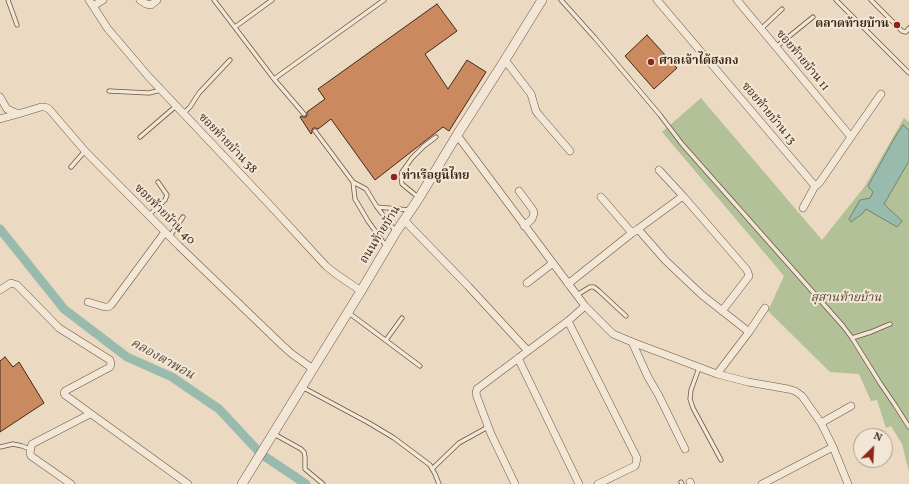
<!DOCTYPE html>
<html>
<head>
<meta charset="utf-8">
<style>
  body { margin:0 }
  #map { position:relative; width:909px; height:484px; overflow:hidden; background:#ebdac1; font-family:Vollkorn,serif }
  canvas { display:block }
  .north { position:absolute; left:853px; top:428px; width:40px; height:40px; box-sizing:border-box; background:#f2e7d7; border:1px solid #ac9b8b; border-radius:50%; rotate:24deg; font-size:11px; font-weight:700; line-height:16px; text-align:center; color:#422919 }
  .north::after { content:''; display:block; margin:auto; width:14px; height:18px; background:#8f2418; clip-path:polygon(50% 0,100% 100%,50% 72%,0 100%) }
</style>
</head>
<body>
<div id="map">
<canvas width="909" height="484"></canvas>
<div class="north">N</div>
</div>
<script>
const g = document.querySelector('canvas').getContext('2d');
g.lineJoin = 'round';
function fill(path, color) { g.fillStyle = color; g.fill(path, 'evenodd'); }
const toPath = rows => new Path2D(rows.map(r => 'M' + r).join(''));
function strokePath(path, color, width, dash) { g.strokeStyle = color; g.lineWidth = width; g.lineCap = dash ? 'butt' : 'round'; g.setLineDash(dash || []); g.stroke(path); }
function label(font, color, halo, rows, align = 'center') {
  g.font = font + ' Vollkorn,"Noto Serif Thai",serif'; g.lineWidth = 4; g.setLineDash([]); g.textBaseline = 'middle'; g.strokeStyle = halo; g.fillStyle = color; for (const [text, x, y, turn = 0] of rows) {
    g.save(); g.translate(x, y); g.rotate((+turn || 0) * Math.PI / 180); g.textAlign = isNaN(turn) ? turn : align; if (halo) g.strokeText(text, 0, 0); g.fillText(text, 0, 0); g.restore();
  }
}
fill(toPath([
  [701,98,822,240,865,186,904,118,909,122,909,472,902,444,891,426,886,428,877,400,871,401,859,374,830,372,768,311,784,276,662,132]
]), '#b2c197');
const water = toPath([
  [903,125,909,130,909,161,884,204,902,221,897,227,866,209,862,214,851,222,849,219,860,200,870,198,873,192,868,186,895,137,903,125]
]);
fill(water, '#99bbad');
strokePath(water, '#768172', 1);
strokePath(toPath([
  [0,229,64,309,127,357,172,377,219,409,261,454,306,484]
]), '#99bbad', 9);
const building = toPath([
  [437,4,457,31,425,54,448,89,467,60,486,72,449,131,443,127,375,180,331,119,318,129,316,128,313,128,312,130,312,133,311,134,300,117,301,116,303,117,306,117,307,115,307,112,325,99,318,89,437,4],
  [647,35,677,68,654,89,625,56,647,35],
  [5,357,13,367,19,362,44,403,0,432,0,361,5,357]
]);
fill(building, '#ca895f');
strokePath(building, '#422919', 1);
const service = toPath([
  [8,0,17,25],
  [214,0,274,79,304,114],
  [561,0,595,38,660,115,682,144,843,326,852,338,880,383,895,405,909,427],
  [836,0,909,73],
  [871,0,902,31,906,32,909,28],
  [235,27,272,0],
  [761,29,782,9],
  [776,47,813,17],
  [274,79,384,0],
  [109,91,149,93,161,90],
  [184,113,190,107,199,93,230,60],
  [315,131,353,182,366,189,377,207,396,232],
  [140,137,176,106],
  [71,167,85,151],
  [353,182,355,199,368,221,386,246],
  [418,197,402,184,401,177,402,172,412,158,424,146,436,137],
  [377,207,410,210],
  [149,215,165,200,167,195,158,182],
  [170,236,183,217],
  [577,295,590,287,594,287,599,291,626,316],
  [349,313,420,366],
  [852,338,871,332,890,324],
  [386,340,402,318],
  [699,368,691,390,690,399,693,408,721,460],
  [302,387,369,423,394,438,430,465,435,474,439,484],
  [274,434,301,449,304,452,305,457,305,469,323,484],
  [0,447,13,444,22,446,30,449],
  [432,469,459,443,488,427],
  [681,482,682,484]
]);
const minor = toPath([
  [89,0,108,29,148,76,268,203,326,266,336,274,361,291],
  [140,0,146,4,151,5,157,0],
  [657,0,815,186],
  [737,0,851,137],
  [93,6,103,0],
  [505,60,531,94,536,111,539,115,570,151],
  [0,97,7,109,18,114,41,107,45,107,49,109,85,151,179,246,282,345,292,354,313,369],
  [0,119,18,114],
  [457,135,585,306,613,334,632,342,717,374,748,382,788,389,795,391,802,396,821,423,833,447,848,484],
  [659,170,683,196,747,270,749,276,722,311],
  [519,191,533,210,534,213,532,219,524,226],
  [601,197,632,233,638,229,665,260,702,295,749,332],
  [803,208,815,186,817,185,820,182,851,137,881,94],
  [404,220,468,286,528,351],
  [638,229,683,196],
  [527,283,553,263],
  [568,284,632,233],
  [0,290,11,283,17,285,59,328,110,360,111,364,110,367,65,391,64,393,65,395,188,484],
  [88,302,105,307,108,307,111,305,165,232],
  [568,321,637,458,636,463,635,466,598,484],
  [632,342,648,377,659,396,685,449],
  [518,358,579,484],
  [717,374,749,332,765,308],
  [821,423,851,406],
  [690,482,691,484],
  [71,484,31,456,30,453,31,447,32,444,90,414],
  [515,484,491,434,477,397,476,393,477,389,568,321,585,306],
  [762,484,833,447]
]);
const tertiary = toPath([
  [242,484,361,291,396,232,419,198,457,135,505,60,542,0]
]);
strokePath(service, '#6c5543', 5);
strokePath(minor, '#6c5543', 8);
strokePath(tertiary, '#6c5543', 10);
strokePath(service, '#f2e7d7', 3.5);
strokePath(minor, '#f2e7d7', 7);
strokePath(tertiary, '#f2e7d7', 9);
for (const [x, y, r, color] of [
  [897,25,4,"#8f2418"],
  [651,62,4,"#8f2418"],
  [394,177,4,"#8f2418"]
]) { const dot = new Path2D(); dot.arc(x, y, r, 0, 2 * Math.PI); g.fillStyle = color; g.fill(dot); strokePath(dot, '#f2e7d7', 1.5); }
label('bold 12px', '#422919', '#f2e7d7', [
  ["ตลาดท้ายบ้าน",889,25,"right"],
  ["ศาลเจ้าไต้ฮงกง",659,62],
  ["ท่าเรือยูนิไทย",402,177]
], 'left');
label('12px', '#422919', '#f2e7d7', [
  ["ซอยท้ายบ้าน 11",802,61,50],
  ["ซอยท้ายบ้าน 13",768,114,50],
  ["ซอยท้ายบ้าน 38",227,144,46],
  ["ซอยท้ายบ้าน 40",164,215,45],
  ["ถนนท้ายบ้าน",381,235,-58]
]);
label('italic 12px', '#584732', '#f2e7d7', [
  ["สุสานท้ายบ้าน",846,299]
]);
label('italic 13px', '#584e3e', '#f2e7d7', [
  ["คลองตาพอน",162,360,29]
]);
</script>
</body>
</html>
